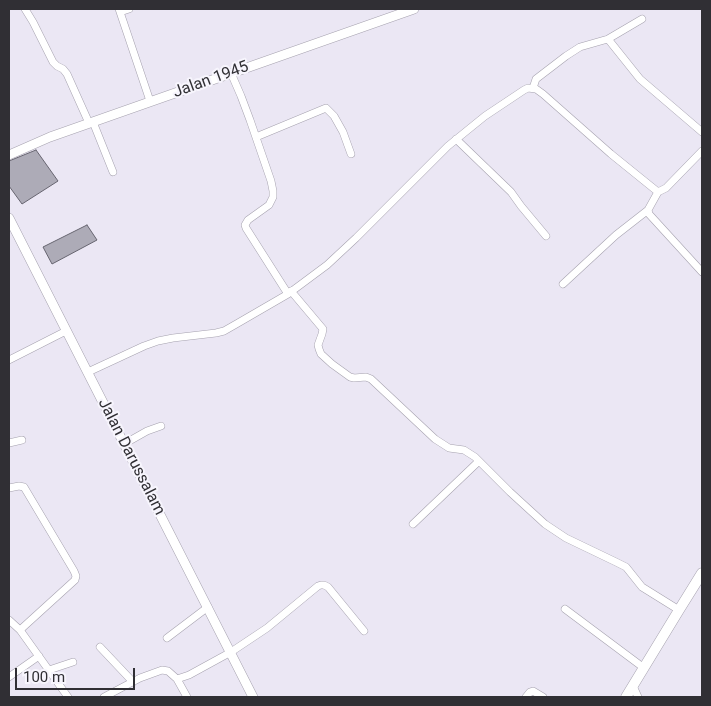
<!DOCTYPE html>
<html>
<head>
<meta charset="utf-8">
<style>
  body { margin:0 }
  #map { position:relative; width:711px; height:706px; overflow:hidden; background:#ebe7f4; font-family:Roboto,sans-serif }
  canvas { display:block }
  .frame { position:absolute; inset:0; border:10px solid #302f34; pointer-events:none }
  .scale { position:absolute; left:15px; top:668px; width:120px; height:22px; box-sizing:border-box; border:2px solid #302f34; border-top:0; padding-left:6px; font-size:15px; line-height:18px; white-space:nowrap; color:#302f34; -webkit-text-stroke:4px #f7f5fd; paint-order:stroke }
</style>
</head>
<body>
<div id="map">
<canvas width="711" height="706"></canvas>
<div class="frame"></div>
<div class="scale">100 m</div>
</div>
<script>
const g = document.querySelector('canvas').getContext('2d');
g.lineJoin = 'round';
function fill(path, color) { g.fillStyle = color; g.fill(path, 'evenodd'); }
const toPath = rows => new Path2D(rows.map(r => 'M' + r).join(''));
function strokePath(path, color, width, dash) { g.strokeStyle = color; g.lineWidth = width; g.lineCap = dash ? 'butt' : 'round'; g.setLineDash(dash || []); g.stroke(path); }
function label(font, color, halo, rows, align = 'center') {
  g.font = font + ' Roboto,sans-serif'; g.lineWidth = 4; g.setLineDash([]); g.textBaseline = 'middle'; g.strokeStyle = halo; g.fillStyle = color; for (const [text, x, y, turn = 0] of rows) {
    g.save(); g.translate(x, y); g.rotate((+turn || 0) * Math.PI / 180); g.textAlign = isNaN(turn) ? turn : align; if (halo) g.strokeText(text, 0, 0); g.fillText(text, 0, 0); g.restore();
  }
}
const building = toPath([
  [36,150,58,181,22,204,9,186,9,161,36,150],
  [87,225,97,240,52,264,43,247,87,225]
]);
fill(building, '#adabb7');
strokePath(building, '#66646f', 1);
const minor = toPath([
  [25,9,33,22,53,62,57,66,63,69,67,74,89,123],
  [119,9,150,101],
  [120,12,129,9],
  [608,39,640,79,702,132],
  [231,73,241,96,250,120,271,181,273,191,273,197,269,205,248,220,245,225,246,228,288,294],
  [533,88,536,79,566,56,580,47,608,39,642,19],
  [93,122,113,172],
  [256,137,326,108,334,116,343,132,351,154],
  [456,139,511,192,521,206,546,236],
  [658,192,648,210,649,214,702,272],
  [563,284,616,235,648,210],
  [291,291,323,329,322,334,318,345,319,349,321,354,332,364,350,377,354,378,366,377,371,379,435,439,449,448,464,450,475,457,510,492,545,524,566,538,616,562,626,567,642,587,679,610],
  [9,360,66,331],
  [88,372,144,346,158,341,173,338,216,333,224,331,238,323,288,294,327,265,356,238,448,146,485,116,524,90,528,88,536,89,543,94,611,154,658,192,666,188,702,151],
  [9,443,22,440],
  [124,444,147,431,161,426],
  [9,488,19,486,24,487,74,571,76,576,75,580,20,630,68,697],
  [413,524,479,461],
  [565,609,644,668],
  [9,620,20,630],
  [167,638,208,607],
  [100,647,133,682],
  [49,670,73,662],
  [9,677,39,656],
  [177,679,187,697],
  [633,686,638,697],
  [104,697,140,678,162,670,168,671,177,679,189,675,231,652,267,628,318,586,321,585,324,585,328,587,364,631],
  [526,697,530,692,533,691,543,697]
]);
const tertiary = toPath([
  [9,155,50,137,414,9],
  [9,218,253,697]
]);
const secondary = toPath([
  [626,697,679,610,702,573]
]);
strokePath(minor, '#a5a1ae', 8);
strokePath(tertiary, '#a5a1ae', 10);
strokePath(secondary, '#a5a1ae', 11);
strokePath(minor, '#fff', 7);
strokePath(tertiary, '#fff', 9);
strokePath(secondary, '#fff', 10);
label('16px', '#302f34', '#f7f5fd', [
  ["Jalan 1945",211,80,-20],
  ["Jalan Darussalam",131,457,63]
]);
</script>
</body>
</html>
